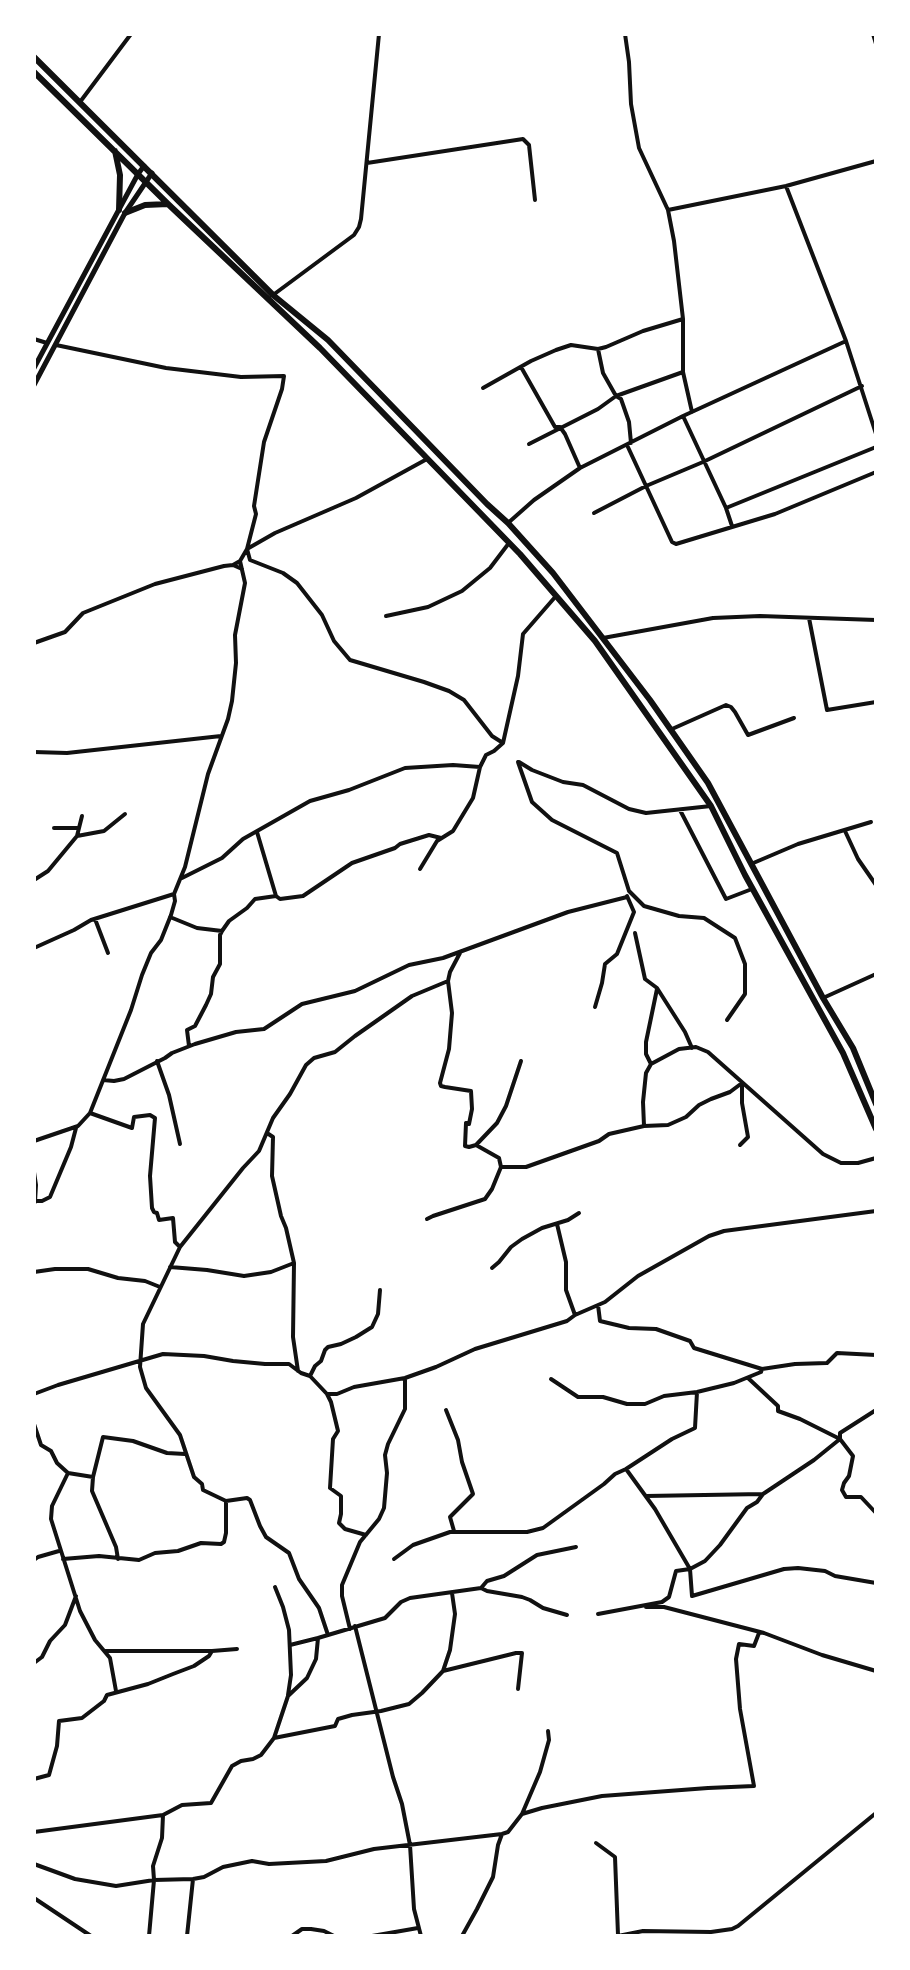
<!DOCTYPE html>
<html>
<head>
<meta charset="utf-8">
<style>
  body { margin:0 }
  #map { position:relative; width:910px; height:1970px; overflow:hidden; background:#fff; font-family:"Nunito Sans",sans-serif }
  canvas { display:block }
  .frame { position:absolute; inset:0; border:36px solid #fff; pointer-events:none }
</style>
</head>
<body>
<div id="map">
<canvas width="910" height="1970"></canvas>
<div class="frame"></div>
</div>
<script>
const g = document.querySelector('canvas').getContext('2d');
g.lineJoin = 'round';
const toPath = rows => new Path2D(rows.map(r => 'M' + r).join(''));
function strokePath(path, color, width, dash) { g.strokeStyle = color; g.lineWidth = width; g.lineCap = dash ? 'butt' : 'round'; g.setLineDash(dash || []); g.stroke(path); }
strokePath(toPath([
  [625,34,629,62,631,104,639,148,668,210,674,241,683,319,683,372,692,412],
  [873,34,876,44],
  [80,102,131,34],
  [367,163,523,139,529,145,535,200],
  [786,186,846,341,876,434],
  [668,210,786,186,876,161],
  [273,295,354,235,359,227,361,219,379,34],
  [34,339,47,343],
  [56,345,166,368,241,377,284,376,282,389,264,442,254,506,256,514,247,549,250,560,283,573,297,583,322,615,334,641,350,660,424,682,449,691,464,700,492,736,503,743],
  [598,349,603,373,616,396,621,399,629,422,631,443],
  [521,367,555,427,560,427,565,434,580,468],
  [483,388,531,361,556,350,571,345,598,349,606,347,643,331,683,319],
  [683,416,726,508,732,526],
  [529,444,598,409,616,396,683,372],
  [627,445,672,542,676,544,775,514,876,472],
  [726,508,876,447],
  [594,513,646,486,703,462,862,386],
  [508,523,534,500,580,468,683,416,846,341],
  [233,565,240,561,247,549,275,533,356,498,427,459],
  [386,616,428,607,462,591,490,568,509,543],
  [809,618,827,710,876,702],
  [603,638,713,618,760,616,876,620],
  [34,643,65,632,83,613,155,584,224,566,233,565,242,569],
  [672,729,726,705,731,707,735,712,748,735,794,718],
  [34,752,67,753,221,736],
  [518,762,532,802,552,820,617,853,629,891,644,906,679,916,704,918,735,938,745,964,745,994,727,1020],
  [519,762,532,770,563,782,583,785,629,809,646,813,711,806],
  [680,810,726,899,752,889],
  [54,828,79,828],
  [845,831,858,859,876,885],
  [257,832,276,896,280,899,303,896,352,863,395,848,400,844,429,835,441,838],
  [77,836,82,816],
  [751,864,798,844,871,822],
  [420,869,437,841,453,831,473,798,480,767,486,755,494,751,503,743,518,676,523,634,556,596],
  [182,878,222,858,243,839,310,801,349,790,405,768,453,765,480,767],
  [34,880,48,871,77,836,104,831,125,814],
  [170,917,197,928,222,931],
  [95,919,108,953],
  [635,933,645,979,657,988,685,1032,692,1048],
  [34,948,74,930,91,920,174,894],
  [460,953,450,972,448,981,452,1013,449,1049,440,1083,441,1086,445,1087,471,1091,472,1109,469,1124,466,1123,465,1146,469,1147,476,1145],
  [823,998,876,974],
  [595,1007,602,983,605,964,617,954,634,912,627,896],
  [189,1046,187,1030,195,1026,206,1005,211,994,213,977,220,964,220,935,222,931,229,921,247,908,255,899,276,896],
  [157,1061,169,1095,180,1144],
  [651,1064,646,1054,646,1042,657,989],
  [103,1080,114,1081,124,1079,165,1058,172,1053,195,1044,236,1032,264,1029,302,1004,355,991,409,965,443,958,568,912,627,897],
  [90,1113,132,1128,134,1117,150,1115,155,1118,150,1176,152,1208,154,1212,157,1213,159,1220,173,1218,175,1242,180,1247],
  [644,1126,643,1102,646,1073,651,1064,679,1049,696,1047,708,1052,823,1154,841,1163,858,1163,876,1158],
  [267,1133,273,1137,272,1176,281,1216,286,1228,294,1263,293,1337,298,1371],
  [34,1141,78,1126,90,1113,131,1010,142,975,151,953,161,940,171,915,175,901,174,894,185,867,208,774,228,719,232,701,236,663,235,635,245,583,240,561],
  [740,1145,748,1137,742,1103,742,1084],
  [501,1167,499,1158,476,1145,497,1123,506,1106,521,1061],
  [34,1172,36,1185,35,1202],
  [35,1201,42,1201,50,1197,71,1147,76,1128],
  [427,1219,433,1216,485,1199,492,1189,501,1167,526,1167,599,1141,609,1134,644,1126,668,1125,686,1117,699,1105,711,1099,730,1092,742,1083],
  [557,1224,566,1262,566,1290,575,1315],
  [170,1267,207,1270,244,1276,271,1272,294,1263],
  [492,1268,499,1262,511,1247,522,1239,542,1228,568,1220,579,1213],
  [34,1272,55,1269,88,1269,118,1278,145,1281,160,1287],
  [598,1305,600,1321,629,1328,656,1329,690,1341,694,1348,762,1369,795,1364,827,1363,837,1353,876,1355],
  [310,1376,315,1366,321,1361,325,1350,328,1347,341,1344,356,1337,372,1327,378,1314,380,1290],
  [748,1378,778,1406,778,1411,800,1419,840,1439,853,1456,849,1476,844,1483,842,1490,846,1497,861,1497,876,1513],
  [551,1379,578,1397,603,1397,627,1404,645,1404,664,1396,697,1392,734,1383,761,1372,762,1369],
  [34,1394,58,1385,163,1354,204,1356,233,1361,265,1364,289,1364,301,1373,310,1376,327,1394,337,1394,354,1387,405,1378,436,1367,475,1349,567,1321,575,1315,605,1302,638,1276,709,1236,724,1231,876,1211],
  [327,1394,331,1402,338,1431,333,1439,330,1488,341,1496,341,1514,339,1523,345,1529,366,1535],
  [446,1410,458,1440,462,1462,473,1494,450,1517,454,1531],
  [34,1424,41,1445,51,1451,57,1463,68,1473,93,1477],
  [626,1469,655,1509,690,1569,692,1596,784,1569,798,1568,825,1571,835,1576,876,1583],
  [68,1473,52,1506,51,1519,80,1611,95,1640,110,1658,116,1691],
  [646,1496,763,1494],
  [63,1559,99,1556,139,1560,155,1553,178,1551,201,1543,221,1544,224,1542,226,1533,226,1501],
  [118,1559,116,1547,92,1491,93,1477,103,1437,133,1441,167,1453,185,1454],
  [394,1559,413,1545,450,1532,527,1532,543,1528,604,1484,615,1474,626,1469,672,1439,695,1428,697,1392],
  [34,1560,38,1557,59,1551],
  [275,1587,283,1607,289,1630,291,1675,288,1695],
  [481,1588,487,1581,504,1576,537,1555,576,1547],
  [646,1607,664,1607,764,1633,822,1655,876,1671],
  [598,1614,662,1602,669,1597,676,1571,690,1569,705,1561,720,1545,747,1508,757,1502,763,1494,814,1460,840,1439,840,1433,876,1410],
  [355,1626,393,1777,402,1804,410,1845,414,1909,421,1936],
  [350,1629,342,1596,342,1585,360,1542,379,1519,384,1508,387,1473,385,1455,388,1444,405,1409,405,1378],
  [328,1635,319,1608,299,1579,289,1553,266,1537,260,1526,250,1500,247,1498,226,1501,203,1490,202,1484,194,1477,180,1435,146,1388,140,1367,143,1324,180,1247,243,1168,259,1151,273,1118,290,1094,306,1065,314,1058,335,1052,355,1036,412,996,448,981],
  [290,1645,318,1638],
  [105,1651,212,1651,237,1649],
  [34,1663,42,1657,50,1641,65,1625,76,1596],
  [443,1671,450,1650,455,1614,452,1593],
  [274,1738,288,1696,307,1678,316,1659,318,1638,385,1618,401,1602,410,1598,481,1588,487,1591,522,1597,530,1600,543,1608,567,1615],
  [34,1779,49,1775,57,1746,59,1721,82,1718,104,1701,107,1695,148,1684,173,1674,194,1666,209,1656,212,1651],
  [522,1814,542,1808,602,1796,708,1788,754,1786,740,1709,736,1659,739,1644,754,1646,759,1633],
  [34,1832,163,1815,182,1805,211,1803,232,1766,241,1761,253,1759,261,1755,274,1738,335,1726,338,1719,352,1715,381,1711,409,1704,422,1693,443,1671,516,1653,522,1653,518,1689],
  [596,1843,615,1857,618,1935],
  [34,1864,75,1879,116,1886,154,1880,193,1879,204,1877,223,1867,252,1861,269,1864,326,1861,374,1849,502,1834,508,1832,522,1814,540,1772,549,1740,548,1731],
  [34,1898,91,1936],
  [149,1936,154,1880,153,1866,162,1838,163,1815],
  [187,1936,193,1879],
  [292,1936,302,1929,311,1929,324,1931,334,1936],
  [372,1936,418,1928],
  [462,1936,477,1909,493,1877,498,1845,502,1834],
  [618,1936,643,1931,711,1932,732,1929,738,1926,876,1813]
]), '#111', 4);
strokePath(toPath([
  [34,368,138,174,144,166],
  [34,385,125,213,152,173]
]), '#111', 5);
strokePath(toPath([
  [34,57,273,295,328,340,487,504,508,523,553,573,650,700,708,783,823,998,853,1048,876,1104],
  [34,72,168,204,320,348,520,554,595,641,711,806,745,875,843,1053,876,1129],
  [115,151,120,175,119,210],
  [125,213,145,205,168,204]
]), '#111', 6);
</script>
</body>
</html>
